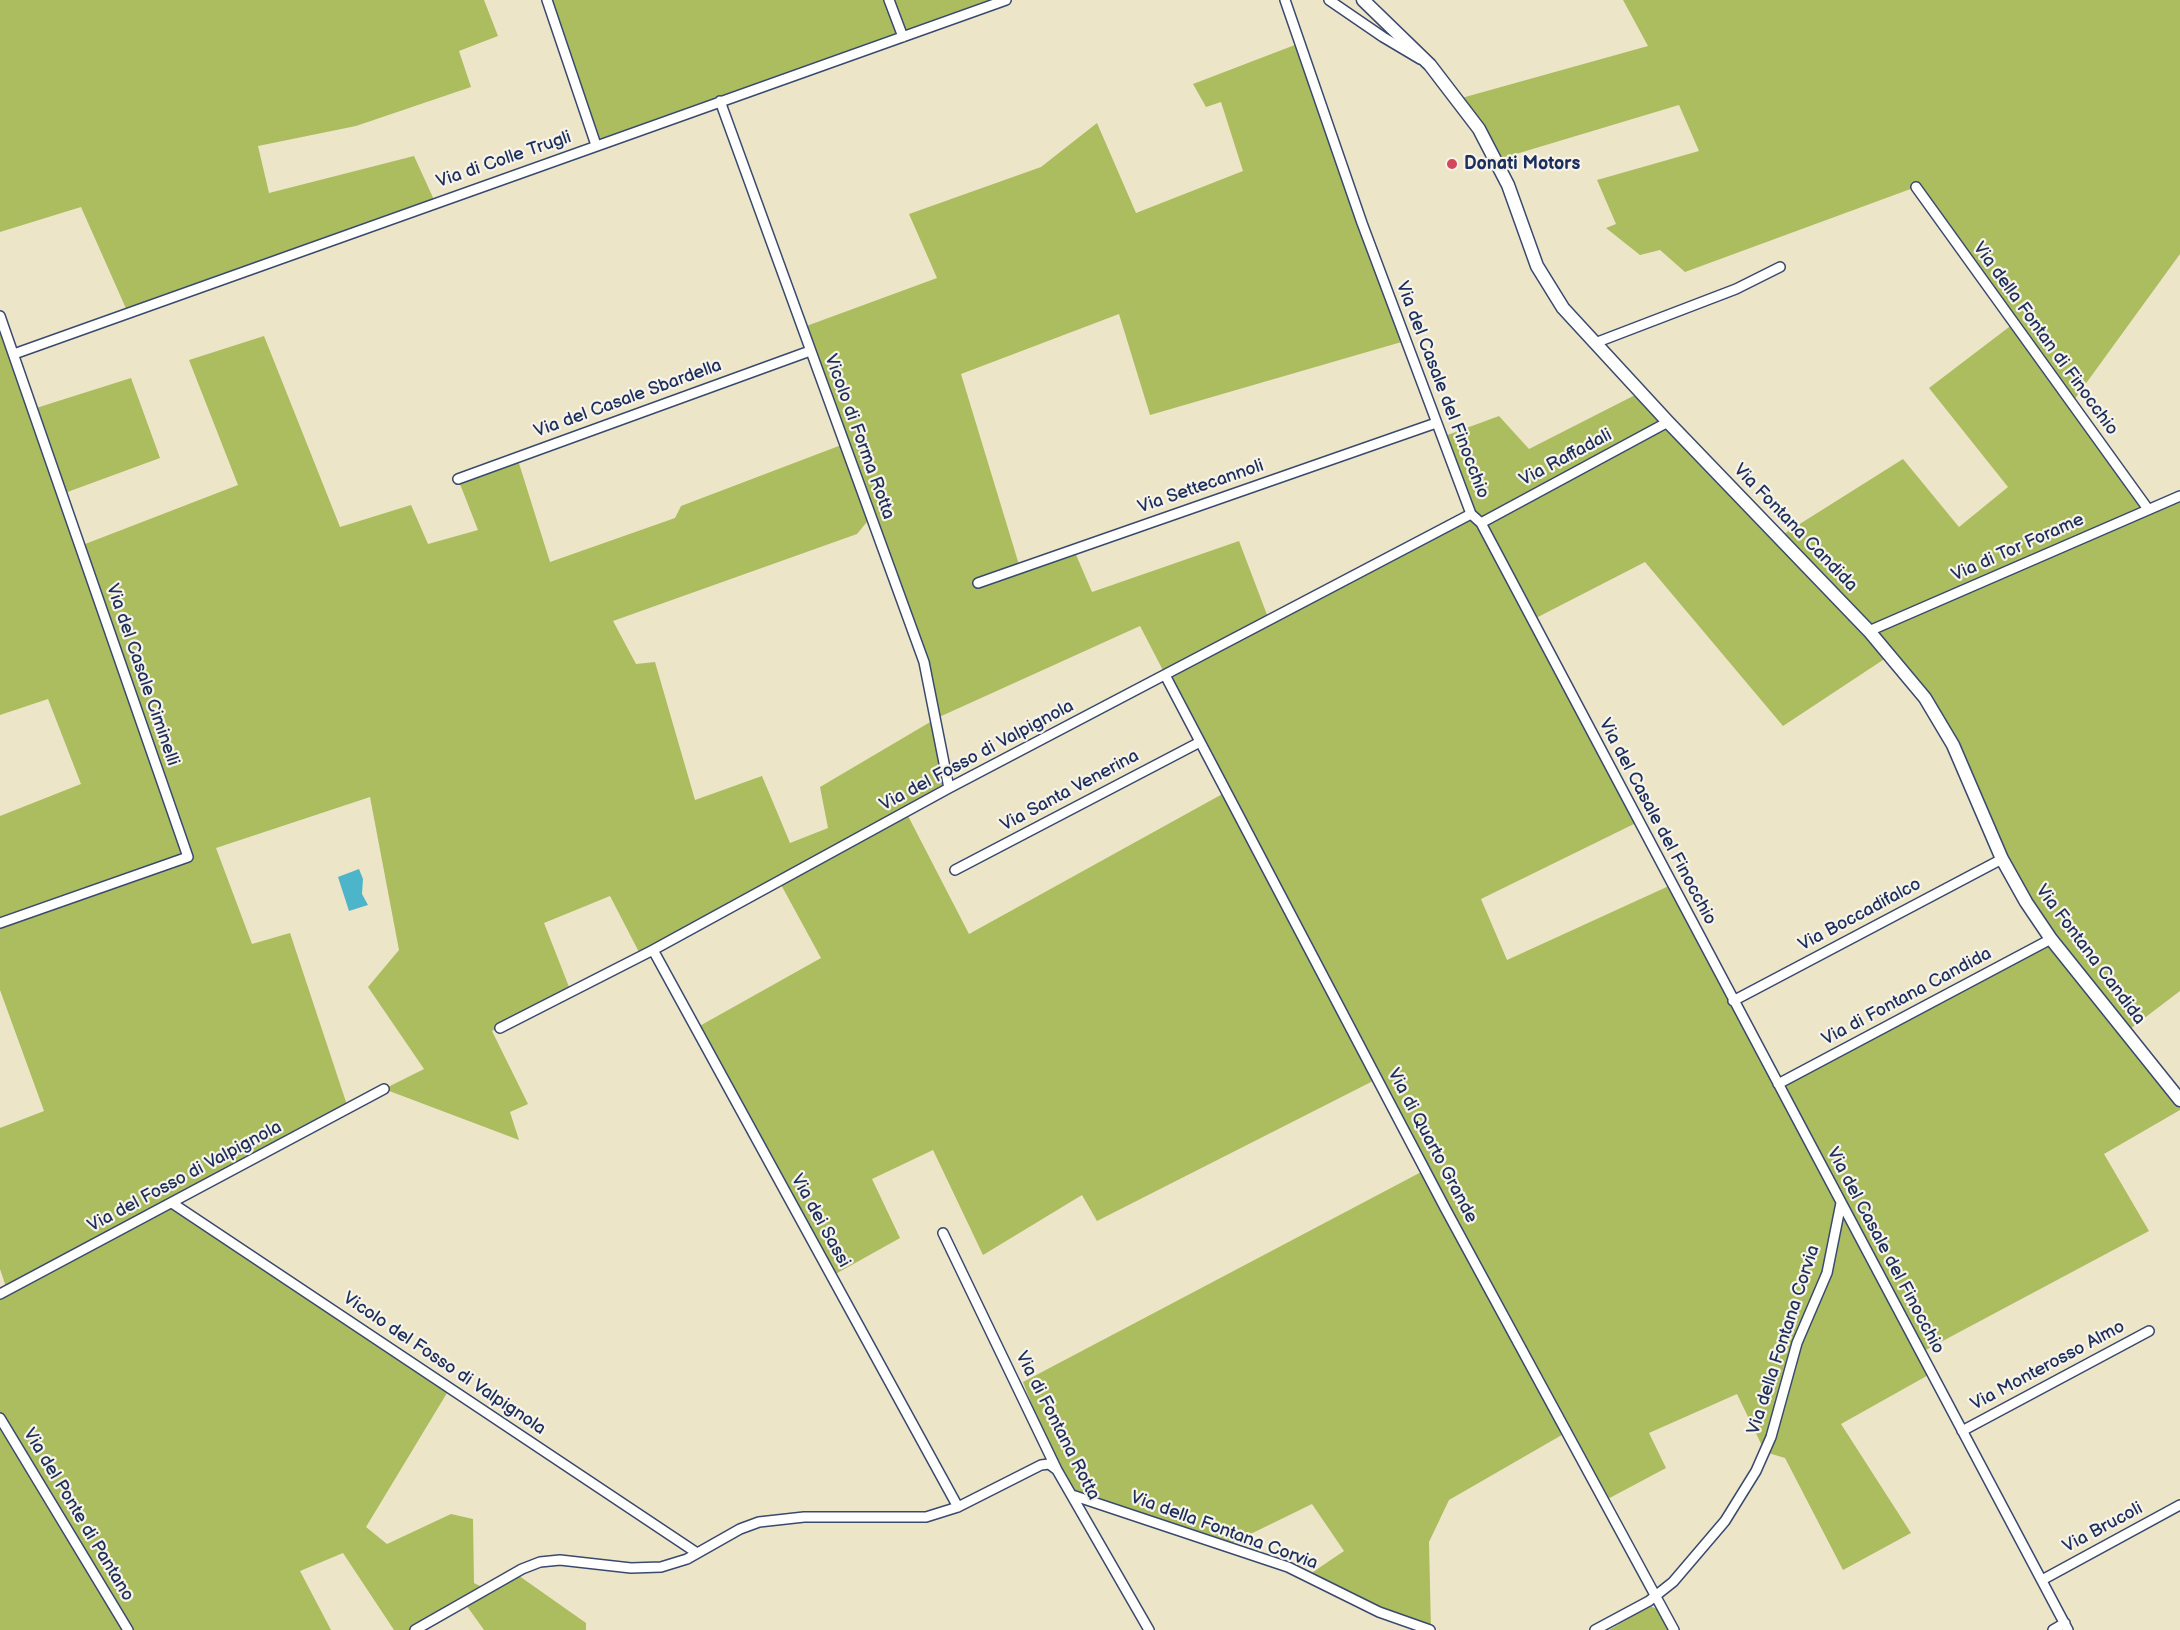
<!DOCTYPE html>
<html>
<head>
<meta charset="utf-8">
<style>
  body { margin:0 }
  canvas { display:block; background:#ece5c8 }
</style>
</head>
<body>
<canvas width="2180" height="1630"></canvas>
<script>
const g = document.querySelector('canvas').getContext('2d');
g.lineJoin = 'round';
function fill(path, color) { g.fillStyle = color; g.fill(path, 'evenodd'); }
const toPath = rows => new Path2D(rows.map(r => 'M' + r).join(''));
function strokePath(path, color, width, dash) { g.strokeStyle = color; g.lineWidth = width; g.lineCap = dash ? 'butt' : 'round'; g.setLineDash(dash || []); g.stroke(path); }
function label(font, color, halo, rows, align = 'center') {
  g.font = font + ' "Balsamiq Sans",sans-serif'; g.lineWidth = 4.5; g.setLineDash([]); g.textBaseline = 'middle'; g.strokeStyle = halo; g.fillStyle = color; for (const [text, x, y, turn = 0] of rows) {
    g.save(); g.translate(x, y); g.rotate((+turn || 0) * Math.PI / 180); g.textAlign = isNaN(turn) ? turn : align; if (halo) g.strokeText(text, 0, 0); g.fillText(text, 0, 0); g.restore();
  }
}
fill(toPath([
  [0,0,484,0,498,36,459,51,471,87,356,126,258,146,269,193,414,156,435,202,128,313,81,207,0,232],
  [547,0,1006,0,596,145],
  [1623,0,2180,0,2180,254,2071,404,2148,509,2180,496,2180,991,2126,1032,2180,1100,2180,1110,2104,1154,2149,1231,1922,1352,1932,1373,1841,1424,1911,1533,1843,1570,1785,1458,1765,1452,1737,1394,1649,1433,1666,1468,1604,1501,1567,1432,1449,1500,1429,1542,1431,1630,1307,1576,1344,1551,1312,1504,1224,1547,1072,1495,1057,1470,1023,1382,1425,1170,1377,1079,1097,1221,1082,1195,983,1255,933,1150,872,1179,900,1238,832,1276,696,1028,821,958,779,881,641,956,610,896,544,923,571,992,492,1031,528,1104,510,1112,519,1140,384,1089,424,1069,368,987,399,950,370,797,216,848,252,944,290,933,348,1108,173,1203,450,1388,366,1527,387,1544,451,1514,473,1519,474,1583,486,1589,515,1573,586,1623,586,1630,484,1630,464,1602,415,1630,394,1630,343,1553,300,1571,331,1630,0,1630,0,1294,7,1290,0,1269,0,1128,44,1111,0,990,0,816,81,784,48,699,0,715,0,316,33,409,131,378,160,458,62,494,80,546,238,485,189,360,264,336,340,527,411,505,428,544,478,530,458,479,517,457,550,562,675,518,681,506,844,444,801,328,937,278,909,214,1041,167,1097,123,1136,213,1243,171,1221,102,1206,107,1193,84,1300,43,1405,341,1150,415,1119,314,961,374,1020,568,1074,550,1092,592,1239,541,1269,620,1470,514,1442,437,1499,416,1529,449,1641,392,1779,537,1903,459,1959,527,2008,487,1929,388,2013,324,1916,187,1685,272,1660,250,1640,255,1606,228,1616,224,1597,180,1699,151,1679,105,1496,160,1458,99,1648,46],
  [871,517,937,718,820,787,828,828,790,843,762,776,695,800,655,662,636,664,613,621,857,534],
  [1645,562,1783,726,1889,656,1953,745,2026,902,2051,939,1778,1084,1671,885,1507,960,1481,899,1638,822,1536,618],
  [1140,626,1226,792,969,934,906,812,949,788,937,718],
  [1650,1606,1657,1609,1668,1630,1609,1630]
]), '#acbd60');
fill(toPath([
  [359,869,363,879,362,894,368,905,349,911,338,877]
]), '#4cb5ca');
const minor = toPath([
  [547,0,596,145],
  [889,0,903,37],
  [1285,0,1362,223,1471,514,1481,523,2068,1630],
  [1329,0,1383,37,1420,59],
  [720,101,924,662,949,788],
  [1916,187,2148,509],
  [0,316,188,857,0,923],
  [1595,343,1736,289,1780,267],
  [14,354,1006,0],
  [458,479,810,351],
  [1481,523,1668,422],
  [978,583,1436,423],
  [1869,631,2180,496],
  [1165,675,1445,1208,1674,1630],
  [955,870,1200,742],
  [653,950,958,1507],
  [1733,1001,2002,859],
  [500,1028,653,950,949,788,1471,514],
  [1778,1084,2051,939],
  [172,1203,697,1553],
  [943,1233,1057,1470,1149,1630],
  [0,1294,384,1089],
  [0,1418,128,1630],
  [1962,1431,2149,1331],
  [1072,1495,1288,1567,1379,1612,1430,1630],
  [2042,1580,2180,1505],
  [415,1630,522,1569,540,1562,560,1560,631,1568,661,1567,687,1559,740,1529,759,1522,804,1517,926,1517,958,1507,1041,1465,1049,1464,1057,1470],
  [1595,1630,1649,1601,1673,1582,1725,1521,1756,1471,1771,1437,1797,1343,1827,1273,1841,1203],
  [2053,1630,2065,1623]
]);
const major = toPath([
  [1363,0,1430,65,1479,129,1508,185,1537,266,1563,308,1668,422,1869,631,1925,698,1953,745,2002,859,2026,902,2051,939,2180,1100]
]);
strokePath(minor, '#3a4a6e', 12);
strokePath(major, '#3a4a6e', 15);
strokePath(minor, '#fff', 9);
strokePath(major, '#fff', 12);
for (const [x, y, r, color] of [
  [1452,164,6,"#d1495b"]
]) { const dot = new Path2D(); dot.arc(x, y, r, 0, 2 * Math.PI); g.fillStyle = color; g.fill(dot); strokePath(dot, '#f7f3e8', 2); }
label('18px', '#1b2f5e', '#f7f3e8', [
  ["Via di Colle Trugli",504,160,-19],
  ["Via della Fontan di Finocchio",2045,339,54],
  ["Via del Casale del Finocchio",1442,390,69],
  ["Via del Casale Sbardella",628,399,-20],
  ["Vicolo di Forma Rotta",859,437,70],
  ["Via Raffadali",1566,458,-28],
  ["Via Settecannoli",1201,487,-19],
  ["Via Fontana Candida",1795,528,46],
  ["Via di Tor Forame",2018,548,-24],
  ["Via del Casale Ciminelli",142,675,71],
  ["Via del Fosso di Valpignola",977,756,-28],
  ["Via Santa Venerina",1070,791,-28],
  ["Via del Casale del Finocchio",1657,822,62],
  ["Via Boccadifalco",1860,915,-28],
  ["Via Fontana Candida",2090,955,53],
  ["Via di Fontana Candida",1907,997,-28],
  ["Via di Quarto Grande",1432,1146,62],
  ["Via del Fosso di Valpignola",185,1177,-28],
  ["Via dei Sassi",820,1221,61],
  ["Via del Casale del Finocchio",1885,1251,62],
  ["Via della Fontana Corvia",1784,1340,-72],
  ["Vicolo del Fosso di Valpignola",444,1364,34],
  ["Via Monterosso Almo",2048,1366,-28],
  ["Via di Fontana Rotta",1057,1426,63],
  ["Via del Ponte di Pantano",78,1515,59],
  ["Via Brucoli",2103,1528,-28],
  ["Via della Fontana Corvia",1224,1531,20]
]);
label('bold 18px', '#1b2f5e', '#f7f3e8', [
  ["Donati Motors",1464,164]
], 'left');
</script>
</body>
</html>
